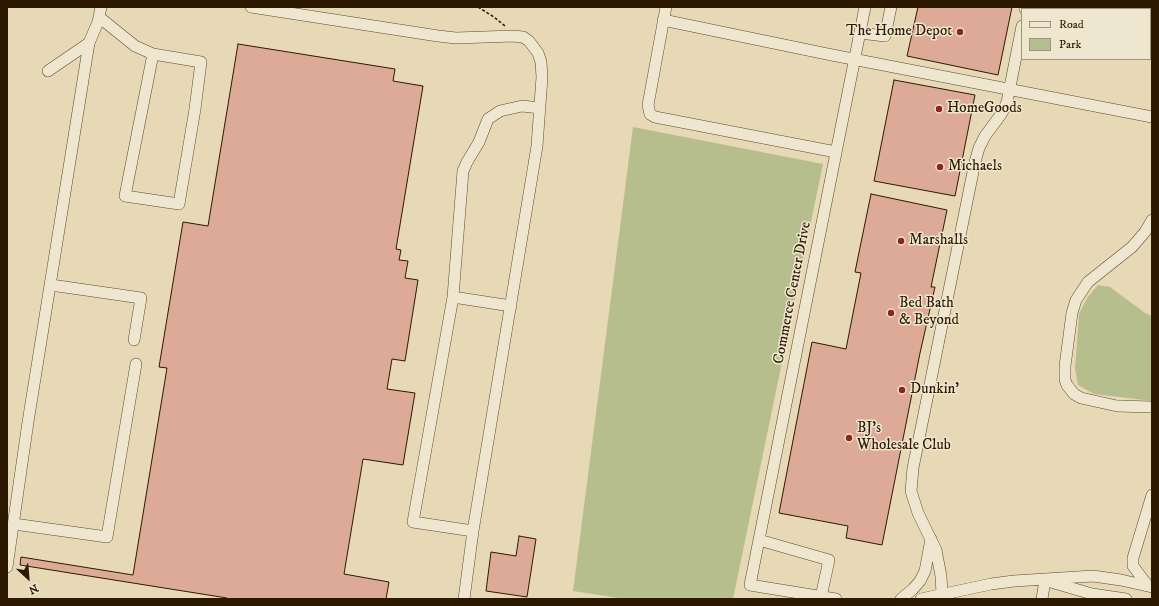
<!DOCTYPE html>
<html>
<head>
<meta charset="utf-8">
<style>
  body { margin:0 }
  #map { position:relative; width:1159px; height:606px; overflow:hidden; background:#e7d8b6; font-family:"IM FELL DW Pica",serif }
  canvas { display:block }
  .frame { position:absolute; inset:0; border:8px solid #2d1900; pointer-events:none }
  .legend { position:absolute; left:1021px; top:8px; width:130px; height:52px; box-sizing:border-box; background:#efe6d0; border:1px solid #a1947d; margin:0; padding:5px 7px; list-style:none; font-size:12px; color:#2d1900 }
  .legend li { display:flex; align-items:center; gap:8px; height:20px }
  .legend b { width:20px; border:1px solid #a1947d }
  .north { position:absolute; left:8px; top:558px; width:40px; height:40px; -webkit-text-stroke:3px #efe6d0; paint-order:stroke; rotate:154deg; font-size:11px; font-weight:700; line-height:16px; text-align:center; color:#2d1900 }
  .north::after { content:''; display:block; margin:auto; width:14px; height:18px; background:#2d1900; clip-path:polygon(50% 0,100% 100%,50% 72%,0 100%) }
</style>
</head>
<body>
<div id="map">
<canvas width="1159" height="606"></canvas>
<div class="frame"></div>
<ul class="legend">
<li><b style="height:5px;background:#efe6d0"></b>Road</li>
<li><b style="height:11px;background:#b7be8d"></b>Park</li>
</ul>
<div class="north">N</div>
</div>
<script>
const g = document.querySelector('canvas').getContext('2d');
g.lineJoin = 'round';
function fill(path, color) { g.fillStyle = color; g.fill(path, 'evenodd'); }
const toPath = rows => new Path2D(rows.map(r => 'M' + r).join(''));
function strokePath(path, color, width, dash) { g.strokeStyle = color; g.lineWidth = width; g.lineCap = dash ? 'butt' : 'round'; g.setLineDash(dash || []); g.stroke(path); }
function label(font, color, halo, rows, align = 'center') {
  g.font = font + ' "IM FELL DW Pica",serif'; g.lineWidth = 3; g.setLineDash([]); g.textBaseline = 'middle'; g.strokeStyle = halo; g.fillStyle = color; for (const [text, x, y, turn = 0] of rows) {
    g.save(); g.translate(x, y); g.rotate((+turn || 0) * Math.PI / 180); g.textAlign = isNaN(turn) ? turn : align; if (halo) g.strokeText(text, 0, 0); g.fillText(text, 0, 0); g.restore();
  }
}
fill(toPath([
  [633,127,823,164,733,599,625,599,573,591],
  [1098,285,1110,287,1145,313,1152,316,1152,401,1094,394,1078,385,1075,369,1079,314,1087,298]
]), '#b7be8d');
const building = toPath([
  [918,7,1012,7,998,75,907,56,918,7],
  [238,44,395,69,393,81,423,86,396,249,401,250,399,260,408,261,405,278,418,280,405,361,392,359,387,389,415,393,403,465,363,459,344,574,389,582,386,599,226,599,227,598,20,565,21,557,133,575,167,368,159,367,183,222,208,226,238,44],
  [894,80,975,95,955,196,874,181,894,80],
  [871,194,947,210,931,287,935,287,920,353,882,545,846,538,848,526,779,513,812,342,846,349,861,273,855,272,871,194],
  [519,536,536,539,527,597,486,591,491,552,516,556,519,536]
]);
fill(building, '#ddaa97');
strokePath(building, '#2d1900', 1);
const minor = toPath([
  [251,7,438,36,456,38,513,36,523,37,529,41,538,53,541,62,542,77,537,146,473,531,464,599],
  [666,7,648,105,650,114,655,117,836,152],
  [1025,9,1026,7],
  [99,17,135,46,153,54,201,62,195,109,179,204,125,196,153,54],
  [663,20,832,55,1152,117],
  [860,33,885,36,891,7],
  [48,71,89,43],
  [1152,220,1145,232,1132,247,1088,282,1076,300,1072,313,1065,366,1065,380,1067,385,1074,394,1081,398,1117,406,1152,407],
  [51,285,141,298,134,340],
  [453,297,511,306],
  [14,524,107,537,136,364],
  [473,531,413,522,453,297,463,171,467,162,479,142,488,119,500,111,522,106,540,108],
  [759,540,829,560,821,597],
  [7,567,28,422,89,43,98,22,101,7],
  [1051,582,1092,594,1126,599],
  [1148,586,1133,566,1133,558,1152,495],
  [836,599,750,585,865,7],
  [901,599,913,589,920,581,925,571,931,539],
  [921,599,991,584,1014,581,1093,576,1121,580,1152,587],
  [941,599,942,594,941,576,936,550,918,513,911,491,913,468,975,162,979,148,985,136,1002,113,1007,102,1022,26],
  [1042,599,1045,580]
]);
strokePath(minor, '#5c492e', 12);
strokePath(toPath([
  [478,7,494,17,505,26]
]), '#2d1900', 1.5, [3, 2]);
strokePath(minor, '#efe6d0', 11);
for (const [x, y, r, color] of [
  [960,32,4,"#8f2418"],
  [939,109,4,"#8f2418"],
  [940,167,4,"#8f2418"],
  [901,241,4,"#8f2418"],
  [891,313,4,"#8f2418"],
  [902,390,4,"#8f2418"],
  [849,438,4,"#8f2418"]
]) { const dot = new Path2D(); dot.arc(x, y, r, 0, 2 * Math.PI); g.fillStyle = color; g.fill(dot); strokePath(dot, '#efe6d0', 1.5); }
label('15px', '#2d1900', '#efe6d0', [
  ["The Home Depot",952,32,"right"],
  ["HomeGoods",947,109],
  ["Michaels",948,167],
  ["Marshalls",909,241],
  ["Bed Bath",899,304],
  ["& Beyond",899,321],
  ["Dunkin'",910,390],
  ["BJ's",857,429],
  ["Wholesale Club",857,446]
], 'left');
label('15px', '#2d1900', '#efe6d0', [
  ["Commerce Center Drive",793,293,-79]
]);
</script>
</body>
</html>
